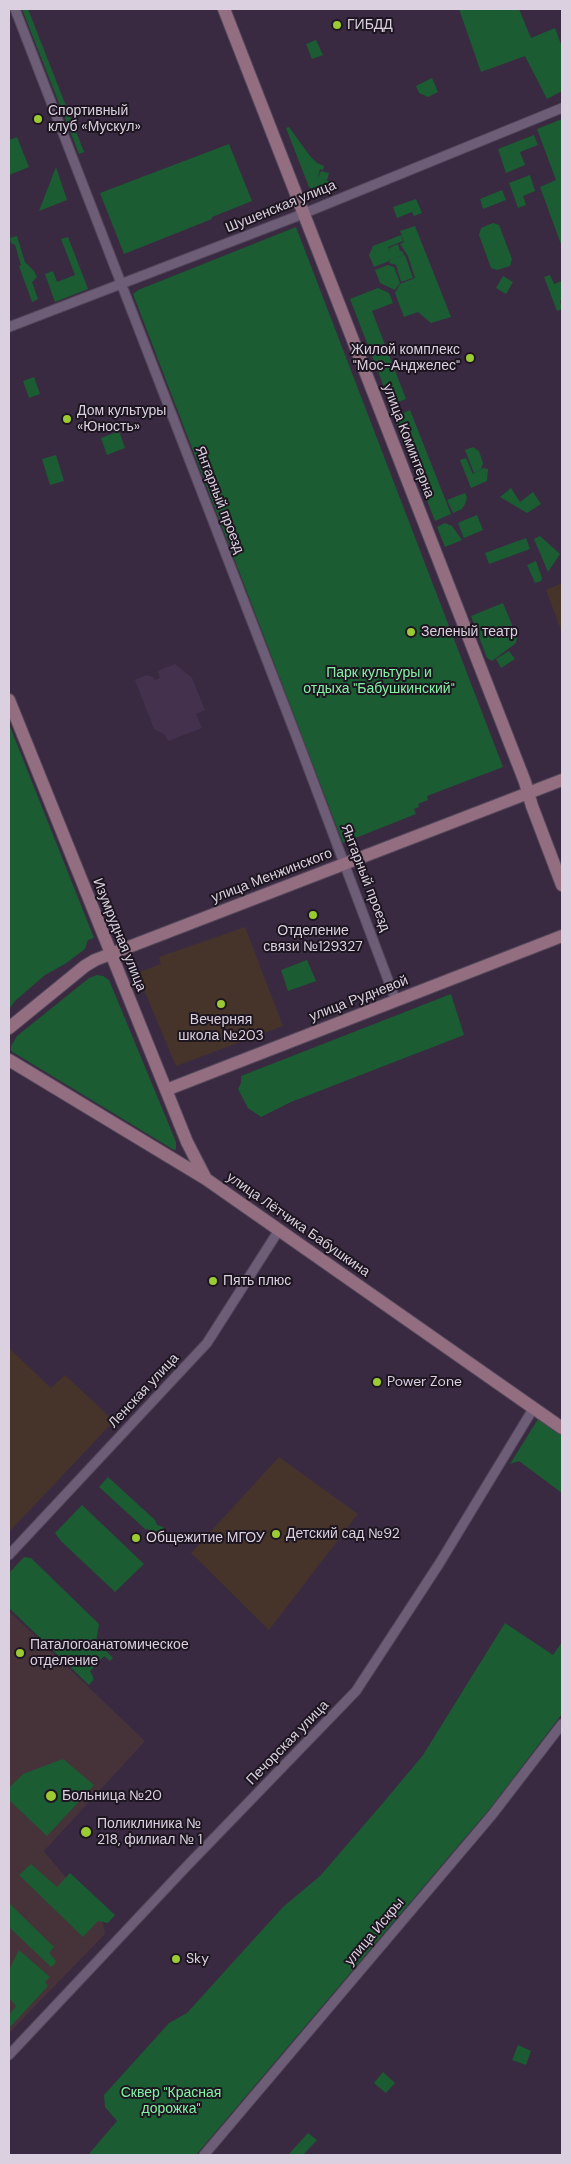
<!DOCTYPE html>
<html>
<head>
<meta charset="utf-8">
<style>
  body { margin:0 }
  #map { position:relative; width:571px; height:2164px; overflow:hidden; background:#392a41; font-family:"DM Sans",sans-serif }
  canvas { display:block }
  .frame { position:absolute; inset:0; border:10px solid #dad0df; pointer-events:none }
</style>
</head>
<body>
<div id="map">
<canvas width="571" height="2164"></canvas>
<div class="frame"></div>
</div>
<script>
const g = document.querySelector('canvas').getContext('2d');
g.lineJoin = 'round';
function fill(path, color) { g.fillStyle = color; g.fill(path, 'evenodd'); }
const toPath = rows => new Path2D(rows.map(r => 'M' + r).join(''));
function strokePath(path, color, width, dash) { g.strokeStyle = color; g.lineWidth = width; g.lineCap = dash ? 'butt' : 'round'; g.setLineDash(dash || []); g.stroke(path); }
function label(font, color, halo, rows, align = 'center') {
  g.font = font + ' "DM Sans",sans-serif'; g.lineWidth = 4; g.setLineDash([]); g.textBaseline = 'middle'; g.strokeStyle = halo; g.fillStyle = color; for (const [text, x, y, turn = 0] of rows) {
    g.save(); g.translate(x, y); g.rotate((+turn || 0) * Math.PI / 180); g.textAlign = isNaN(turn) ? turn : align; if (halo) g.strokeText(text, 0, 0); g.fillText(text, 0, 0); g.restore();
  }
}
fill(toPath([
  [175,664,192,678,205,710,196,714,202,728,168,741,165,735,154,729,135,680,146,675,153,677,155,680,160,678,158,671]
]), '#44314e');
fill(toPath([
  [562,583,562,629,561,630,546,590],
  [245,927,283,1026,176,1066,137,973,161,964,159,957],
  [9,1348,51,1388,65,1375,114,1421,9,1532],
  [279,1457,358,1514,269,1630,191,1553]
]), '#46342b');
fill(toPath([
  [9,1611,145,1741,44,1851,103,1923,105,1934,9,2033]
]), '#463239');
fill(toPath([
  [22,9,28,9,84,152,79,154],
  [459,9,519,9,531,38,555,28,562,47,562,91,547,99,525,56,481,72],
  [316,40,323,55,312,59,306,44],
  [432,78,438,92,428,97,419,93,416,86],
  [562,119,562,247,540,187,556,180,537,129],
  [289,127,310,156,317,163,324,166,323,170,320,169,318,178,321,171,329,173,327,180,322,179,329,181,330,184,312,189,309,187,286,128],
  [534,135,538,145,520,152,525,165,506,173,498,149],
  [17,137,29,167,9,175,9,140],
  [229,144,252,201,212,217,212,219,124,254,100,193],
  [56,167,67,200,39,211],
  [530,175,535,191,523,196,526,205,518,208,509,183],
  [502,190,506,200,483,209,480,199],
  [416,199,422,213,414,216,412,212,397,218,393,207],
  [493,223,499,225,512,259,510,266,497,270,491,268,479,235,481,228],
  [415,226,451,317,431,323,418,312,404,317,395,293,400,284,415,278,408,256,400,244,404,242,400,231],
  [296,227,503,767,427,796,428,800,418,804,419,807,414,809,416,814,343,843,133,294,138,290],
  [401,235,403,241,388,247,390,252,389,248,398,244,400,251,402,251,404,255,392,259,405,255,413,278,401,282,396,265,389,263,391,257,389,261,374,267,369,255,373,246],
  [17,236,25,262,34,271,37,277,32,282,38,299,32,302,19,266,21,265,15,245,11,243,10,238],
  [68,237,88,289,55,302,45,274,53,271,57,282,75,275,61,239],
  [388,265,394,267,400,283,395,290,380,283,375,270],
  [550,275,554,284,562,281,562,299,560,301,562,309,557,311,544,277],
  [503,276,513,282,506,294,496,288],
  [378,288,389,293,393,303,372,311,406,399,391,405,350,299],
  [34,377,40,394,29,398,23,381],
  [410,410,451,514,435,521,394,417],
  [119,431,125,448,107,455,101,438],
  [473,447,479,451,483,463,481,469,474,473,465,450],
  [56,455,64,481,50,485,42,459],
  [466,458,473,474,483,468,488,469,487,481,471,488,460,460],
  [511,488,520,502,533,492,541,504,527,513,500,497],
  [465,493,467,498,465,504,462,509,453,513,447,500],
  [477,515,483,530,464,538,458,523],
  [445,523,452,526,462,540,445,547,437,527],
  [540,536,560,554,548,572,534,539],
  [526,538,530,549,489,564,485,553],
  [536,561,542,578,541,581,535,583,527,565],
  [503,603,517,637,516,643,492,661,487,658,471,616],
  [509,651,515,659,501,668,496,659],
  [9,724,94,938,88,940,85,949,65,964,45,975,15,1001,9,1009],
  [307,960,316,981,288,991,281,970],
  [97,975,103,976,109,980,176,1142,176,1149,174,1150,11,1051,11,1046,17,1036,89,978],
  [451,994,464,1035,291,1102,261,1117,248,1108,238,1089,241,1083,241,1076],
  [538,1419,562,1436,562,1493,519,1461,510,1464],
  [108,1477,155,1520,157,1525,163,1527,167,1535,161,1538,154,1531,145,1529,99,1487],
  [82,1505,144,1564,115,1592,61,1541,55,1533],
  [24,1557,31,1558,99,1624,96,1641,113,1658,110,1661,104,1656,90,1671,94,1679,89,1685,9,1608,9,1573],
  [505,1623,553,1655,562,1642,562,1714,491,1807,196,2155,88,2155,117,2121,105,2107,104,2095,169,2023,187,2013,283,1907,320,1876,383,1803,423,1755],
  [63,1759,94,1785,47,1836,9,1800,9,1788,23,1774],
  [31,1864,57,1887,70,1873,115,1915,108,1923,98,1921,83,1937,19,1875],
  [9,1903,54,1947,49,1953,56,1961,54,1965,51,1967,9,1927],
  [19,1950,50,1977,45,1982,48,1986,10,2027,9,2015,16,2006,9,1998,9,1970],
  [518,2045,531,2051,526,2065,512,2060],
  [383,2072,395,2083,386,2093,374,2083],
  [308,2133,317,2140,303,2155,288,2155]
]), '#1b5c32');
const street = toPath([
  [15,9,298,741,396,1001],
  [9,327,295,217,562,108],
  [9,1555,207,1343,279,1230],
  [9,2055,186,1867,356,1691,439,1564,533,1409],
  [204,2155,492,1815,562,1724]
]);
const secondary = toPath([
  [224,9,525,782,532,806,562,885],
  [9,700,187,1142,206,1179],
  [9,1028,85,966,95,960,562,780],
  [9,1060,206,1179,562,1428],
  [166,1090,562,936]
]);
strokePath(street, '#54475b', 11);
strokePath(secondary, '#54475b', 14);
strokePath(street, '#6e5d77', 9);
strokePath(secondary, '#926e80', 12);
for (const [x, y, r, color] of [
  [337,25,5,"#9cca32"],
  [38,119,5,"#9cca32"],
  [470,358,5,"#9cca32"],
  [67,419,5,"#9cca32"],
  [411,632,5,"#9cca32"],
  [313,915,5,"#9cca32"],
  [221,1004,5,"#9cca32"],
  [213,1281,5,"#9cca32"],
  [377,1382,5,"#9cca32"],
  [276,1534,5,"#9cca32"],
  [136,1538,5,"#9cca32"],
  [20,1653,5,"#9cca32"],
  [51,1796,6,"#9cca32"],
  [86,1832,6,"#9cca32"],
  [176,1959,5,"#9cca32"]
]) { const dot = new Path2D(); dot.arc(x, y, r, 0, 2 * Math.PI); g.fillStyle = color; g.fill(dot); strokePath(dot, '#1d1620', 2); }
label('14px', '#dad0df', '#1d1620', [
  ["ГИБДД",347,25],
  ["Спортивный",48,111],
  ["клуб «Мускул»",48,127],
  ["Жилой комплекс",460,350,"right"],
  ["\"Мос-Анджелес\"",460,366,"right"],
  ["Дом культуры",77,411],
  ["«Юность»",77,427],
  ["Зеленый театр",421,632],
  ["Отделение",313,931,"center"],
  ["связи №129327",313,947,"center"],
  ["Вечерняя",221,1020,"center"],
  ["школа №203",221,1036,"center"],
  ["Пять плюс",223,1281],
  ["Power Zone",387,1382],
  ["Детский сад №92",286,1534],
  ["Общежитие МГОУ",146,1538],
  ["Паталогоанатомическое",30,1645],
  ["отделение",30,1661],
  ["Больница №20",62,1796],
  ["Поликлиника №",97,1824],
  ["218, филиал № 1",97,1840],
  ["Sky",186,1959]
], 'left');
label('14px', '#dad0df', '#1d1620', [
  ["Шушенская улица",281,207,-22],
  ["улица Коминтерна",408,441,69],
  ["Янтарный проезд",219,500,69],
  ["улица Менжинского",272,876,-21],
  ["Янтарный проезд",365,878,69],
  ["Изумрудная улица",119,935,68],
  ["улица Рудневой",359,999,-21],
  ["улица Лётчика Бабушкина",298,1225,35],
  ["Ленская улица",144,1391,-47],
  ["Печорская улица",288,1743,-46],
  ["улица Искры",375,1932,-50]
]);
label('14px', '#83f1a3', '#1d1620', [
  ["Парк культуры и",379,673],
  ["отдыха \"Бабушкинский\"",379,689],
  ["Сквер \"Красная",171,2093],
  ["дорожка\"",171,2109]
]);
</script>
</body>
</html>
